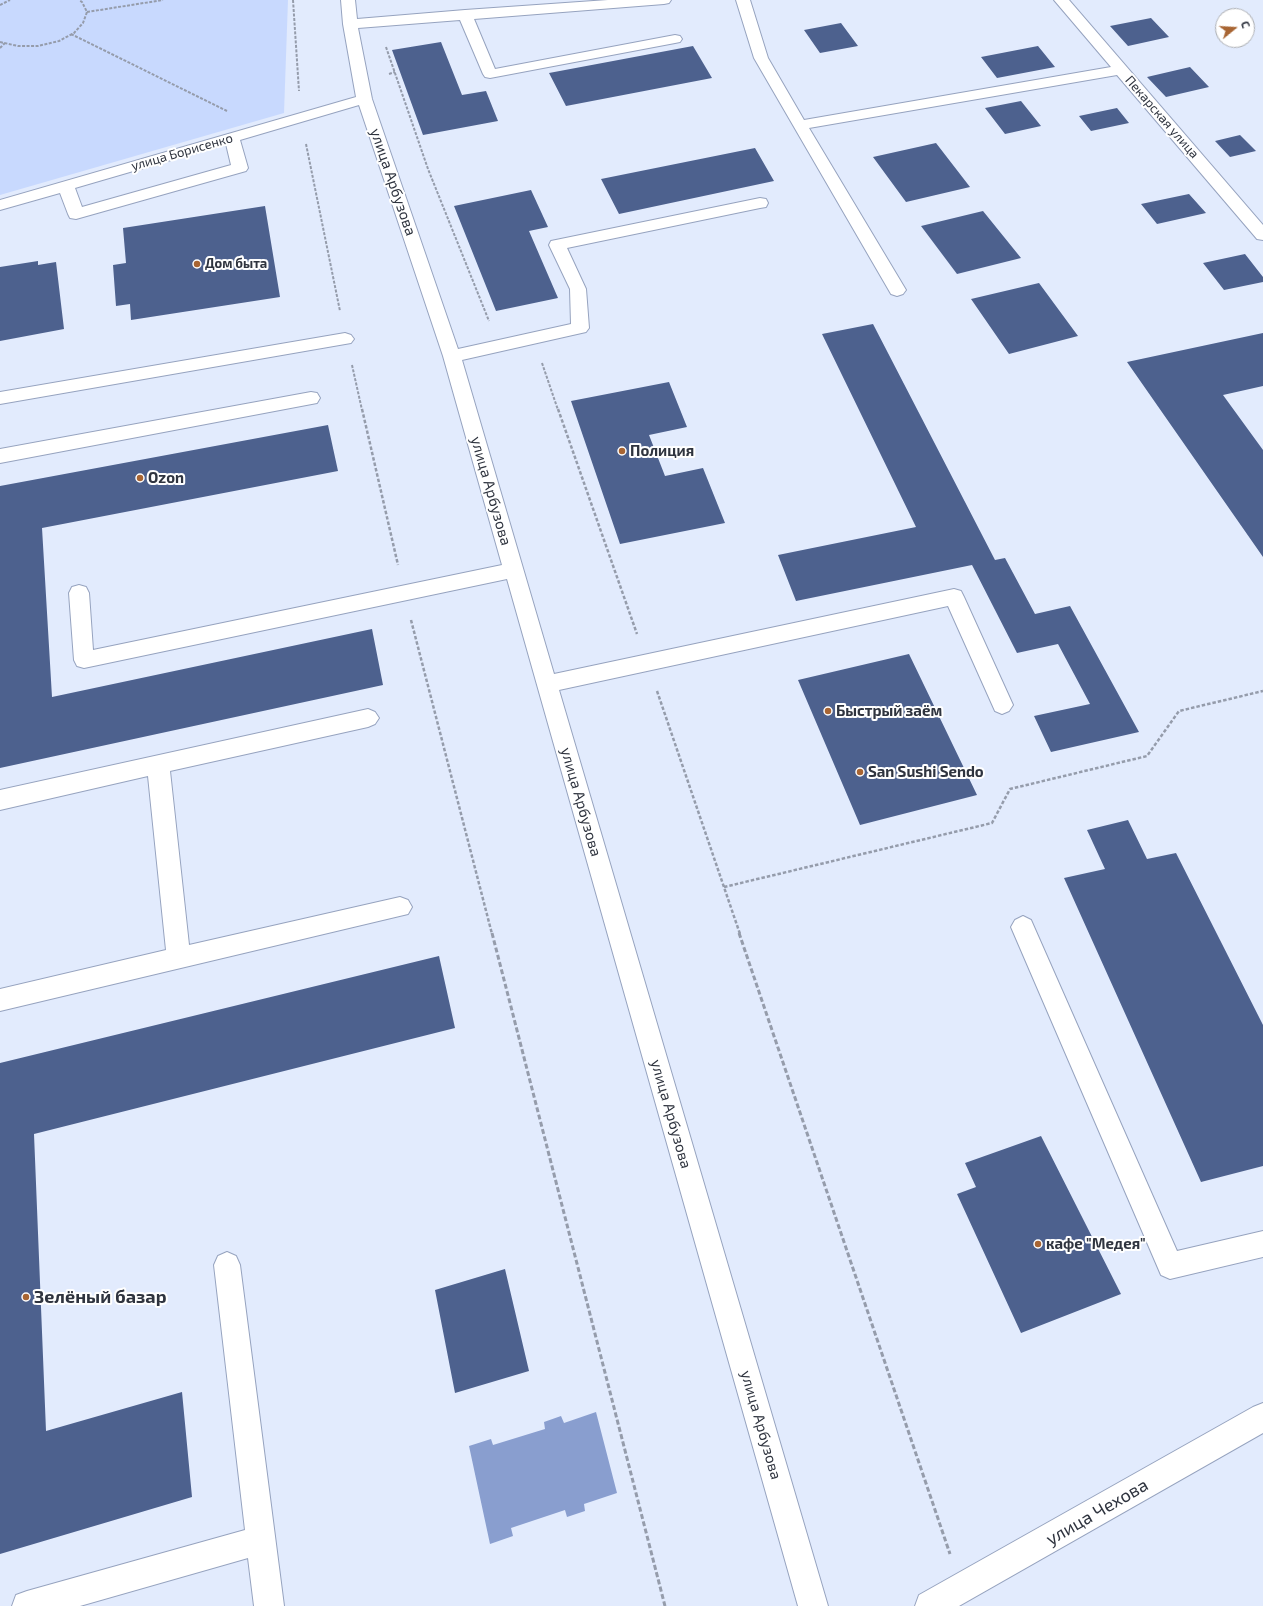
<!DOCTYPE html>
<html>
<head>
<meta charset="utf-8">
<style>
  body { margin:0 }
  #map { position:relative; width:1263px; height:1606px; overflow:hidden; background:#e2ebfd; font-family:"Exo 2",sans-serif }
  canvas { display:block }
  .north { position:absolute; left:1215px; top:8px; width:40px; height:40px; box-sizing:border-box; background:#fff; border:1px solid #acaeb2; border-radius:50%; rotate:72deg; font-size:11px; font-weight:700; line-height:16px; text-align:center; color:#2f343f }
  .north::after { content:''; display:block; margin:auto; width:14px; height:18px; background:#a86533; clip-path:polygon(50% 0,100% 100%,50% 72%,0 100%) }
</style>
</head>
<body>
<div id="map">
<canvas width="1263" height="1606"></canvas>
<div class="north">С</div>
</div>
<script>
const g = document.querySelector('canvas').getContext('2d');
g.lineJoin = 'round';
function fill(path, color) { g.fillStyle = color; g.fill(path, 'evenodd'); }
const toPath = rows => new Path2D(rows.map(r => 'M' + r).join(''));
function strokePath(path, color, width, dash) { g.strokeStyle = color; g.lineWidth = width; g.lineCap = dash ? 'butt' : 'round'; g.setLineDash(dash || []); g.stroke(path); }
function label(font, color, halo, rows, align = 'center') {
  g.font = font + ' "Exo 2",sans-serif'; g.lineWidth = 4; g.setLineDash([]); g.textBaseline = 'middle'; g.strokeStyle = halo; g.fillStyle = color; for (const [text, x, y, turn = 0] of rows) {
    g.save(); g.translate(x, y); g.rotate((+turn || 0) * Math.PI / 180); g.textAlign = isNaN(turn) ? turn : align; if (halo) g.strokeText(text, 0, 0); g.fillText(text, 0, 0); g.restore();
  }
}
fill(toPath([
  [0,0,288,0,284,113,0,195]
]), '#c8d9fe');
fill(toPath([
  [596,1412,617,1493,584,1504,585,1511,567,1517,565,1510,511,1528,513,1536,490,1544,469,1446,491,1439,493,1445,545,1429,544,1422,561,1416,564,1423]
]), '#899ecf');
fill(toPath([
  [1151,18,1169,37,1128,46,1110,26],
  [841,23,858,46,820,53,804,30],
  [441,42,462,95,486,91,498,121,423,135,392,50],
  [693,46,712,78,566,106,549,73],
  [1038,46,1055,67,997,78,981,57],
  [1190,67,1209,87,1166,97,1147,77],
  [1021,101,1041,126,1005,134,985,108],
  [1117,108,1129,123,1091,131,1079,116],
  [1240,135,1256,151,1230,157,1215,141],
  [936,143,970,187,906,202,873,157],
  [755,148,774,181,619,214,601,179],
  [531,190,548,227,529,231,558,298,496,311,454,206],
  [1189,194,1206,213,1157,224,1141,204],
  [265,206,280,297,131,320,130,304,116,306,113,265,126,263,123,228],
  [983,211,1021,258,957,274,921,226],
  [1245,254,1263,277,1263,282,1224,290,1203,263],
  [38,261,38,265,56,262,64,329,0,341,0,267],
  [1039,283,1078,336,1009,354,971,299],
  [873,324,995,560,1005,558,1035,614,1070,606,1139,732,1051,752,1034,716,1090,704,1058,644,1017,653,972,565,796,601,778,555,916,527,822,334],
  [1263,333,1263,386,1223,395,1263,450,1263,557,1127,362],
  [669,382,687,427,649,435,665,476,703,468,725,523,620,544,571,401],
  [328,425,338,471,42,528,52,697,372,629,383,685,0,768,0,486],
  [909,654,977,795,860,825,798,680],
  [1128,820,1147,859,1176,853,1263,1025,1263,1166,1201,1182,1064,878,1105,869,1087,830],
  [439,956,455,1028,34,1134,46,1431,182,1392,192,1497,0,1554,0,1063],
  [1041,1136,1121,1294,1021,1333,957,1194,976,1187,965,1163],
  [505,1269,529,1371,455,1393,435,1290]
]), '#4d618e');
const minor = toPath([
  [341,0,355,0,357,19,465,10,608,0,671,0,669,3,664,4,474,19,495,69,675,35,680,36,682,39,680,42,675,43,490,78,485,77,483,74,460,20,358,28,372,99,458,349,571,324,570,289,549,245,551,241,760,198,766,199,768,203,766,207,760,208,567,248,586,289,589,328,586,332,462,360,554,674,954,589,961,591,964,597,1013,705,1009,711,1002,714,995,711,948,606,559,690,828,1606,798,1606,507,579,84,668,77,666,74,660,69,593,72,587,79,585,86,587,89,593,93,650,502,565,443,356,359,105,240,140,248,168,246,171,76,219,70,218,68,214,60,193,0,210,0,200,356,97,343,24,341,0],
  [226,144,231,165,82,207,75,188,226,144],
  [736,0,750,0,768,58,804,120,1111,67,1054,0,1069,0,1263,225,1263,240,1257,239,1117,75,809,128,906,290,903,294,897,296,891,294,754,58,736,0],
  [345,333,351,335,354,339,351,343,0,404,0,392,345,333],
  [311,392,317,393,320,398,317,403,0,463,0,449,311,392],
  [368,709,375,712,379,718,375,724,368,727,170,771,189,945,400,897,408,900,412,907,408,914,0,1011,0,989,166,950,148,776,0,810,0,790,368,709],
  [1023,916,1031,920,1177,1251,1263,1231,1263,1257,1170,1279,1161,1275,1011,927,1015,920,1023,916],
  [227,1252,236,1256,240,1265,284,1606,254,1606,248,1558,80,1606,12,1606,16,1595,27,1591,245,1530,214,1265,218,1256,227,1252],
  [1263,1403,1263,1433,959,1606,915,1606,919,1595,1253,1407,1263,1403]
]);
strokePath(minor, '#96a3bf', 2);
strokePath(toPath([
  [293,0,299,91],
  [0,5,10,0],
  [87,12,163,0],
  [71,34,227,111],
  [0,42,18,46,38,46,59,41,74,33,83,23,87,12,82,2,79,0],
  [386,47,428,169,489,321],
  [0,48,5,43],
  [389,74,395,72],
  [306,144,340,311],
  [542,363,558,410],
  [352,365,362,410]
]), '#959cab', 2, [3, 1.5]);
strokePath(toPath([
  [362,409,398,565],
  [558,409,637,634],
  [411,620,492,934],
  [657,691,740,934],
  [724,887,992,823,1010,789,1147,756,1179,711,1263,691]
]), '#959cab', 2.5, [3.5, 2]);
strokePath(toPath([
  [492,933,665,1606],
  [739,933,950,1554]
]), '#959cab', 3, [5, 2.5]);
fill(minor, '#fff');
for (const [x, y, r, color] of [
  [197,264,4,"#a86533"],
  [622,451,4,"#a86533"],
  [140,478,4,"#a86533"],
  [828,711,4,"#a86533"],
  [860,772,4,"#a86533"],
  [1038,1244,4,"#a86533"],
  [26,1297,4,"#a86533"]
]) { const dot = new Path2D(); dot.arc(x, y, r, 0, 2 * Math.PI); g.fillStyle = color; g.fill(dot); strokePath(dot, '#fff', 1.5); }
label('13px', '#2f343f', '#fff', [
  ["Пекарская улица",1162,117,49],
  ["улица Борисенко",182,152,-16]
]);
label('bold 13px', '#2f343f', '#fff', [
  ["Дом быта",205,264]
], 'left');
label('15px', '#2f343f', '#fff', [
  ["улица Арбузова",393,182,71],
  ["улица Арбузова",491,491,74],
  ["улица Арбузова",581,802,74],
  ["улица Арбузова",671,1114,74],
  ["улица Арбузова",761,1425,74]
]);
label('bold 15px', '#2f343f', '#fff', [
  ["Полиция",630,451],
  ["Ozon",148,478],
  ["Быстрый заём",836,711],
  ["San Sushi Sendo",868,772],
  ["кафе \"Медея\"",1046,1244]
], 'left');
label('bold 18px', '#2f343f', '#fff', [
  ["Зелёный базар",34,1297]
], 'left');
label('18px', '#2f343f', '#fff', [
  ["улица Чехова",1097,1512,-30]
]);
</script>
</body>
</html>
